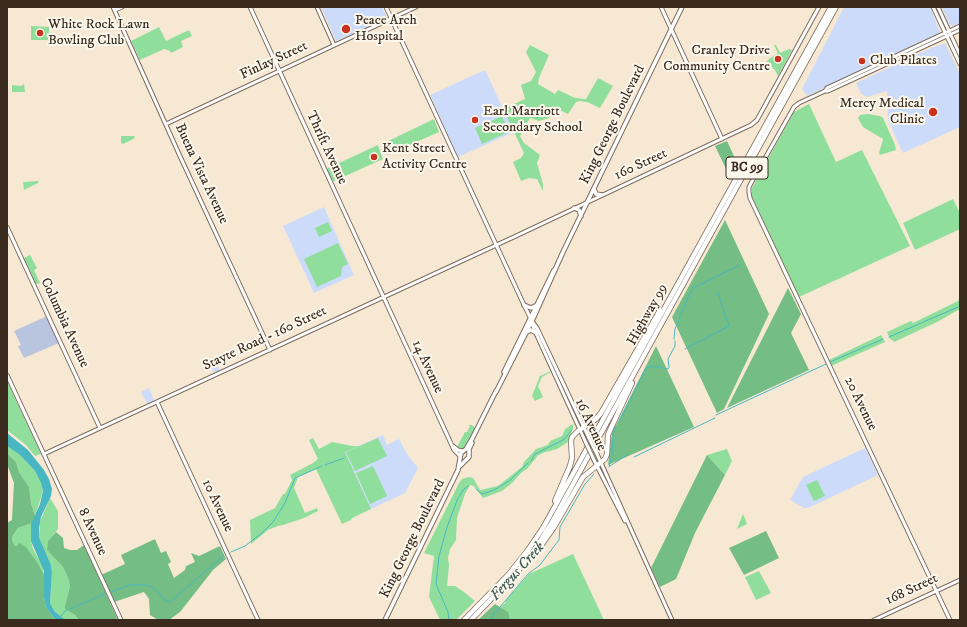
<!DOCTYPE html>
<html>
<head>
<meta charset="utf-8">
<style>
  body { margin:0 }
  #map { position:relative; width:967px; height:627px; overflow:hidden; background:#f7e8d3; font-family:"IM FELL DW Pica",serif }
  canvas { display:block }
  .frame { position:absolute; inset:0; border:8px solid #3b2a1e; pointer-events:none }
</style>
</head>
<body>
<div id="map">
<canvas width="967" height="627"></canvas>
<div class="frame"></div>
</div>
<script>
const g = document.querySelector('canvas').getContext('2d');
g.lineJoin = 'round';
function fill(path, color) { g.fillStyle = color; g.fill(path, 'evenodd'); }
const toPath = rows => new Path2D(rows.map(r => 'M' + r).join(''));
function strokePath(path, color, width, dash) { g.strokeStyle = color; g.lineWidth = width; g.lineCap = dash ? 'butt' : 'round'; g.setLineDash(dash || []); g.stroke(path); }
function label(font, color, halo, rows, align = 'center') {
  g.font = font + ' "IM FELL DW Pica",serif'; g.lineWidth = 4; g.setLineDash([]); g.textBaseline = 'middle'; g.strokeStyle = halo; g.fillStyle = color; for (const [text, x, y, turn = 0] of rows) {
    g.save(); g.translate(x, y); g.rotate((+turn || 0) * Math.PI / 180); g.textAlign = isNaN(turn) ? turn : align; if (halo) g.strokeText(text, 0, 0); g.fillText(text, 0, 0); g.restore();
  }
}
fill(toPath([
  [321,7,382,7,387,18,336,41],
  [844,7,930,7,940,32,939,33,807,96,802,89],
  [942,7,960,7,960,23,953,26,949,24],
  [945,43,960,74,960,127,903,153,888,121,887,91,867,97,863,95,860,92,856,83,931,48],
  [485,70,514,132,458,157,430,95],
  [324,207,354,275,314,293,283,226],
  [214,357,220,371,217,373,213,372,208,360],
  [149,388,154,400,148,405,141,392],
  [383,435,387,445,399,439,407,454,418,468,405,493,371,509,345,452],
  [865,448,878,475,808,508,804,508,790,500,803,477]
]), '#cddbfa');
fill(toPath([
  [45,317,48,318,59,343,24,358,18,346,21,345,14,331]
]), '#b9c5de');
fill(toPath([
  [31,26,49,27,49,40,31,40],
  [159,27,166,41,189,30,192,36,181,41,183,47,171,53,170,51,164,49,140,60,131,41],
  [530,45,549,55,539,78,538,84,555,94,558,90,575,98,586,99,598,78,613,86,600,108,587,102,580,101,576,102,568,114,555,108,549,118,539,121,530,118,520,136,524,143,540,155,537,163,543,184,543,191,537,179,529,178,521,181,513,162,521,158,524,153,503,109,525,99,521,85,531,81,536,72,526,52],
  [774,45,776,45,780,53,789,49,792,50,778,76,775,70,771,66,764,64,769,59,778,53],
  [24,84,25,92,12,92,12,85,21,86],
  [809,104,836,162,862,150,910,246,799,297,752,197,752,188,794,112],
  [867,114,880,116,883,118,895,145,896,150,880,155,879,153,883,139,863,127,858,118,860,115],
  [502,116,509,132,482,144,475,128],
  [434,119,439,132,387,155,382,144],
  [121,136,134,136,135,138,123,144,121,143],
  [378,145,383,159,334,181,331,181,326,169],
  [39,181,38,183,24,190,23,182],
  [953,199,960,213,960,229,915,250,903,223],
  [328,222,332,231,319,237,315,228],
  [338,243,348,264,342,267,341,276,317,287,304,259],
  [30,255,37,268,34,270,40,283,36,284,34,283,24,260,24,258],
  [960,300,960,309,937,322,894,342,892,340,890,339,887,332,911,321,913,323],
  [881,335,885,342,831,366,829,360],
  [551,371,551,372,542,377,538,386,543,397,535,401,532,396,540,376],
  [7,381,41,454,35,456,26,445,7,430],
  [573,424,573,428,568,442,557,449,550,451,545,452,537,456,536,458,527,469,522,472,512,483,502,491,483,498,474,486,470,485,465,494,457,518,456,540,450,549,448,558,449,565,447,586,455,586,464,592,475,601,456,620,440,620,429,597,434,556,424,553,459,483,462,479,469,477,473,478,480,490,498,486,522,467,524,462,536,449,548,445,550,441,562,436,565,429],
  [468,425,472,425,475,428,465,448,459,448,457,447,465,432,467,432,470,426],
  [313,438,319,449,332,442,352,446,359,446,345,452,371,509,352,518,351,520,342,524,316,469,298,477,294,488,305,513,317,508,318,511,304,518,283,525,278,526,268,530,251,544,250,520,275,508,283,494,285,494,292,480,290,475,313,463,318,459,309,440],
  [378,438,387,456,355,471,346,452],
  [7,446,20,455,35,471,41,483,43,491,35,516,31,503,29,487,19,472,16,462,7,453],
  [727,449,732,461,725,475,707,455],
  [373,466,387,496,370,504,356,473],
  [817,480,825,496,814,501,806,485],
  [50,498,58,511,58,529,48,541,47,550,63,567,68,578,70,586,65,606,65,609,75,615,79,620,66,620,55,612,50,603,52,572,51,565,39,537,40,522],
  [743,514,747,524,737,529],
  [32,523,31,541,33,549,42,565,45,577,39,565,17,546,15,546,12,540,12,537,18,528],
  [573,554,604,620,488,620,506,602,505,601,529,574],
  [759,571,771,593,756,600,745,577]
]), '#90de9c');
fill(toPath([
  [727,141,738,165,730,177,715,146],
  [725,220,769,314,724,409,717,413,672,317],
  [788,288,801,314,791,333,809,370,727,408],
  [656,346,694,427,608,465,612,433],
  [7,453,16,462,19,472,29,487,31,503,35,516,32,523,18,528,12,537,12,540,15,546,17,546,19,543,26,547,39,565,45,577,44,598,46,607,54,618,57,620,7,620,7,523,12,520,14,483,7,464],
  [707,455,725,475,695,533,676,579,660,587,651,568],
  [766,531,779,558,744,575,729,548],
  [56,532,63,538,64,548,70,550,77,550,84,545,118,620,79,620,75,615,65,609,65,606,70,586,68,578,63,567,47,550,48,541],
  [155,539,161,553,166,551,171,562,168,564,174,578,185,570,186,566,195,562,191,553,199,556,220,546,226,559,213,570,180,612,169,620,158,620,150,615,149,599,144,592,114,602,101,575,125,564,121,555],
  [495,604,508,612,510,620,478,620]
]), '#74bd84');
fill(toPath([
  [541,109,548,110,549,114,544,115,543,114,541,114,538,118,533,116,540,111],
  [7,433,28,450,44,470,49,479,52,489,51,496,41,517,39,528,39,537,51,565,52,572,50,603,55,612,66,620,57,620,54,618,46,607,44,598,44,571,31,541,31,524,40,504,43,491,41,483,35,471,20,455,7,446]
]), '#49b7c2');
strokePath(toPath([
  [889,337,958,307],
  [674,339,675,329,689,295,695,287,740,265],
  [685,349,729,326,718,293],
  [830,362,883,339],
  [716,415,826,364],
  [619,422,646,368,653,366,668,369,669,367,668,359,675,346,675,341],
  [634,457,715,418],
  [531,461,535,454,563,440,572,430],
  [325,465,344,458],
  [610,466,627,455],
  [609,467,612,454,613,435,615,426],
  [476,489,482,494,494,490,509,481,528,463],
  [231,552,245,546,262,533,273,522,285,503,295,478,322,466],
  [111,592,130,585,145,585,153,587,166,601,170,602,224,555],
  [61,616,65,611,105,594],
  [449,620,448,612,436,584,439,556,447,527,458,498,464,489,468,486],
  [489,620,528,574,540,565,555,545,559,540,560,527,585,484,594,474]
]), '#49b7c2', 1);
const secondary = toPath([
  [113,7,179,154,270,350],
  [250,7,454,450,460,456],
  [317,7,334,45],
  [386,7,524,305,532,321,537,328,589,438],
  [661,7,722,139],
  [933,7,960,64],
  [938,7,960,55],
  [115,10,122,7],
  [825,91,827,88,960,26],
  [166,124,416,7],
  [7,227,100,428],
  [532,323,534,329,586,443],
  [7,375,121,620],
  [157,402,258,620],
  [453,446,458,450,463,451],
  [44,454,516,236,751,125,757,120,819,7],
  [597,454,672,620],
  [594,460,625,521],
  [874,620,960,580],
  [950,620,750,198,749,192,749,187,755,176,794,107,799,103,825,91,828,91,852,80,960,30]
]);
const primary = toPath([
  [594,189,596,194,602,195],
  [574,208,579,210,581,216],
  [524,305,531,308,535,306],
  [527,332,531,330,536,333],
  [504,372,554,270],
  [496,392,532,321,563,252,682,7],
  [460,466,469,457,469,449,472,443],
  [385,620,458,470,461,453,466,449,472,439,496,391]
]);
const highway = toPath([
  [555,501,570,466,572,458,571,441,572,437,578,431,596,419,601,413,660,310],
  [533,557,554,527,583,477,605,459,607,454,608,435,611,428,632,383],
  [464,620,509,574,528,550,543,528,831,7],
  [471,620,517,572,536,548,551,524,836,7]
]);
strokePath(secondary, '#7d6c5d', 5);
strokePath(primary, '#7d6c5d', 5.5);
strokePath(highway, '#7d6c5d', 6);
strokePath(secondary, '#fff', 3);
strokePath(primary, '#fff', 3.5);
strokePath(highway, '#fff', 4.5);
const secondaryBridge = toPath([
  [589,438,597,454],
  [586,443,594,460]
]);
strokePath(secondaryBridge, '#7d6c5d', 5, []);
strokePath(secondaryBridge, '#fff', 3);
for (const [x, y, r, color] of [
  [346,29,5,"#c8321e"],
  [40,33,4,"#c8321e"],
  [778,59,4,"#c8321e"],
  [862,61,4,"#c8321e"],
  [933,112,5,"#c8321e"],
  [475,120,4,"#c8321e"],
  [374,157,4,"#c8321e"]
]) { const dot = new Path2D(); dot.arc(x, y, r, 0, 2 * Math.PI); g.fillStyle = color; g.fill(dot); strokePath(dot, '#fbf7ec', 1.5); }
for (const [x, y, w] of [
  [747,168,42]
]) { const box = new Path2D(); box.roundRect(x - w / 2, y - 11, w, 22, 3); g.fillStyle = '#fbf7ec'; g.fill(box); strokePath(box, '#3b2a1e', 1); }
label('bold 13px', '#3b2a1e', null, [
  ["BC 99",747,168]
]);
label('14px', '#3b2a1e', '#fbf7ec', [
  ["Peace Arch",355,21],
  ["Hospital",355,37],
  ["White Rock Lawn",48,25],
  ["Bowling Club",48,41],
  ["Cranley Drive",770,51,"right"],
  ["Community Centre",770,67,"right"],
  ["Club Pilates",870,61],
  ["Mercy Medical",924,104,"right"],
  ["Clinic",924,120,"right"],
  ["Earl Marriott",483,112],
  ["Secondary School",483,128],
  ["Kent Street",382,149],
  ["Activity Centre",382,165]
], 'left');
label('14px', '#3b2a1e', '#fbf7ec', [
  ["Finlay Street",274,61,-25],
  ["King George Boulevard",613,125,-64],
  ["Thrift Avenue",326,148,65],
  ["160 Street",641,165,-25],
  ["Buena Vista Avenue",201,174,65],
  ["Highway 99",648,315,-61],
  ["Columbia Avenue",64,323,65],
  ["Stayte Road - 160 Street",265,339,-25],
  ["14 Avenue",427,367,65],
  ["20 Avenue",860,404,64],
  ["16 Avenue",590,425,65],
  ["10 Avenue",217,506,65],
  ["8 Avenue",92,532,65],
  ["King George Boulevard",413,539,-64],
  ["168 Street",912,590,-25]
]);
label('italic 15px', '#405b57', '#fbf7ec', [
  ["Fergus Creek",518,572,-48]
]);
</script>
</body>
</html>
